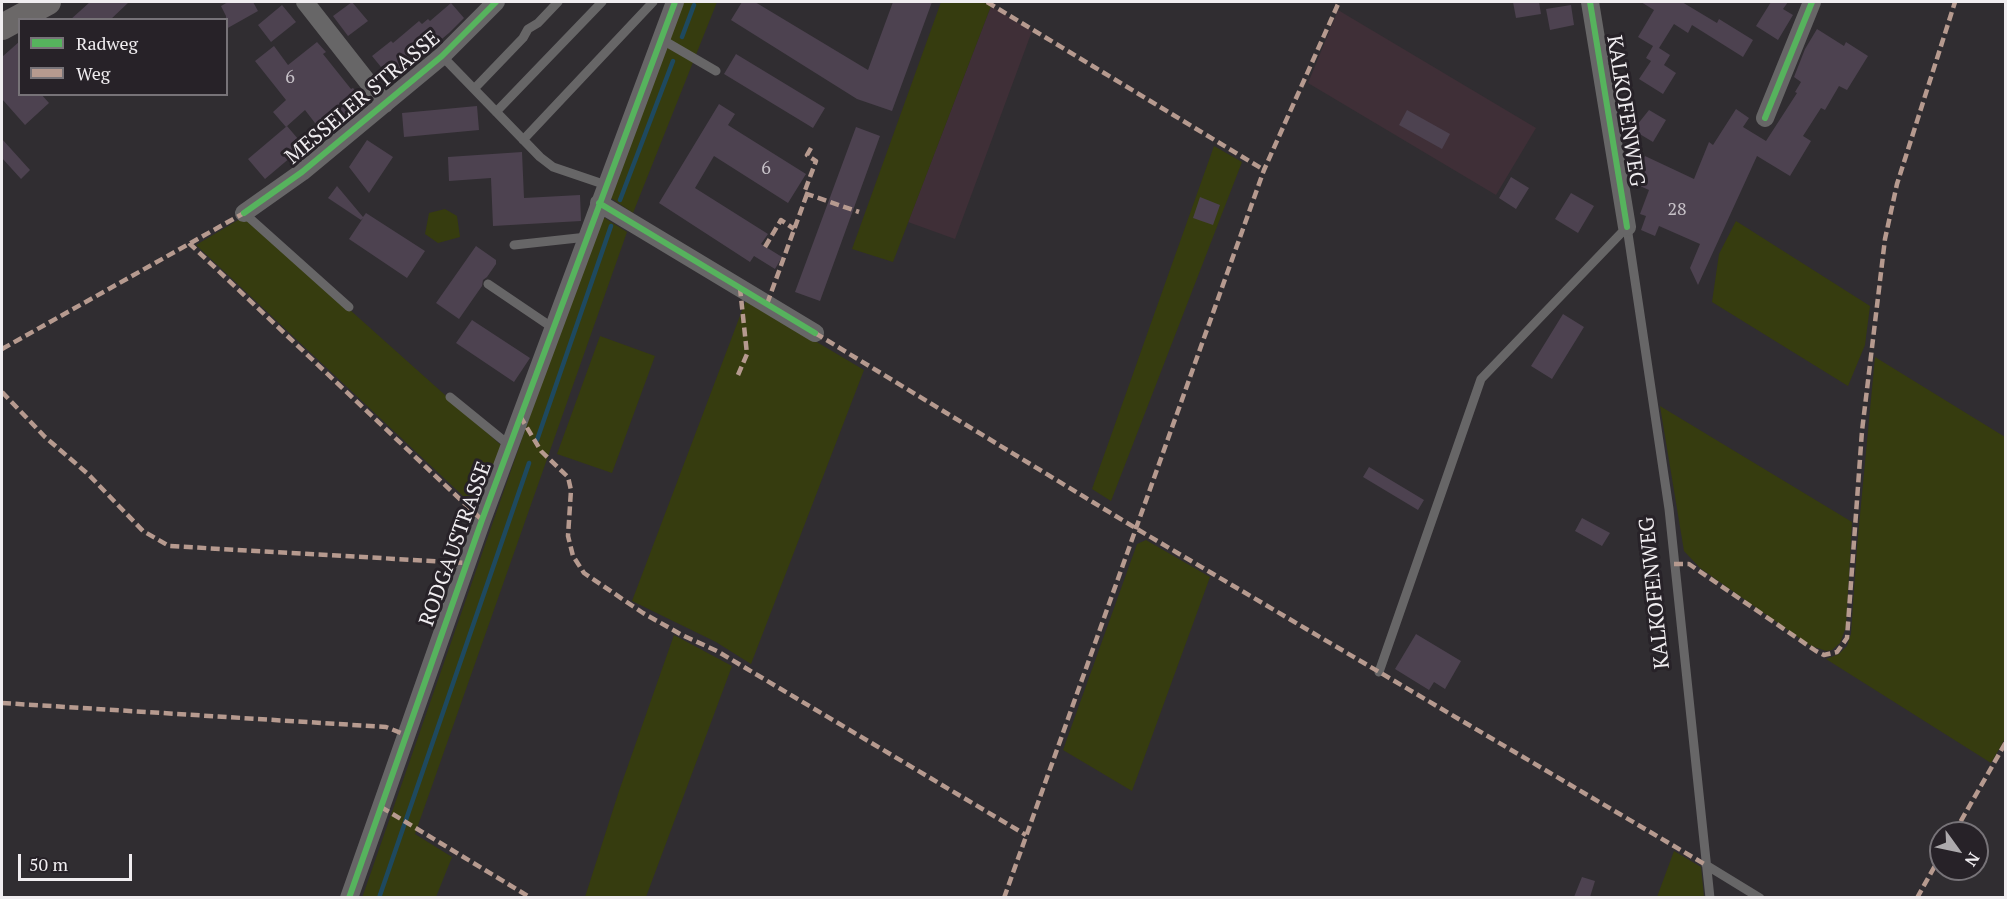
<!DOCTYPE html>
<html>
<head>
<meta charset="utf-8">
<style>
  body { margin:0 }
  #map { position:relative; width:2007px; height:899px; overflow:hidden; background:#302d31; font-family:"PT Serif",serif }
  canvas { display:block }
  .frame { position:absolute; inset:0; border:3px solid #f0edf0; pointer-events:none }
  .legend { position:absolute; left:18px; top:18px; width:210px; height:78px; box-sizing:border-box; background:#272228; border:2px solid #777378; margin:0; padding:8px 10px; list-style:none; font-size:18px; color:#f0edf0 }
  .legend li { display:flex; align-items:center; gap:12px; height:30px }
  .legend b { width:30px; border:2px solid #777378 }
  .north { position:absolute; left:1929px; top:821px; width:60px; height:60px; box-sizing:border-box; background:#272228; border:2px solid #777378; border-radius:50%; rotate:123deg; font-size:16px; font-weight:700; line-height:24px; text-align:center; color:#f0edf0 }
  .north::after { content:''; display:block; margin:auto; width:21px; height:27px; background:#adaaad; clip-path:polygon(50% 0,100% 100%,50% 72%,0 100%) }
  .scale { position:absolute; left:18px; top:854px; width:114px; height:27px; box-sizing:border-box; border:3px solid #f0edf0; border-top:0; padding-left:8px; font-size:18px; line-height:21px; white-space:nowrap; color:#f0edf0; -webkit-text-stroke:4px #272228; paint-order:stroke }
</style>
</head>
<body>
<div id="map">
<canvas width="2007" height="899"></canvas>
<div class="frame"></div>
<ul class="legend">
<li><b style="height:8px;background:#56b35d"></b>Radweg</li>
<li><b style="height:8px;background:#b69a8f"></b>Weg</li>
</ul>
<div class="north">N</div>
<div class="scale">50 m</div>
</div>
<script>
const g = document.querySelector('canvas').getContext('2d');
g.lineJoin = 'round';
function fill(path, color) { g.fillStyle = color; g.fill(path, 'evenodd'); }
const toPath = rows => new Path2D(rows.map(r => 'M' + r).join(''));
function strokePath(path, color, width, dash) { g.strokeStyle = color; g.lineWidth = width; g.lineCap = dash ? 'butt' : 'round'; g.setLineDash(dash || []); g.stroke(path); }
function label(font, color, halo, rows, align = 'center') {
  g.font = font + ' "PT Serif",serif'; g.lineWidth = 6; g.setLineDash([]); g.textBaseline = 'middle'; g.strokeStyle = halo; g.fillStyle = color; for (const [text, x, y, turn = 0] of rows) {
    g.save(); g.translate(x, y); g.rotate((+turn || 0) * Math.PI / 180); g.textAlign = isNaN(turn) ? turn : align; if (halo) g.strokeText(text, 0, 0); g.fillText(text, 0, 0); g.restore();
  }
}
fill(toPath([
  [991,6,1032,31,955,239,908,222],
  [1338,10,1536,128,1496,195,1308,83]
]), '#3f2f37');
fill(toPath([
  [681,2,717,2,633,213,608,196],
  [941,2,983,2,991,6,893,262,852,249],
  [1214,146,1242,162,1111,501,1092,489],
  [445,209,457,216,460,237,438,243,425,234,429,213],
  [600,215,627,232,415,834,452,857,436,897,362,898],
  [245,216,502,446,480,512,196,245],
  [1736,221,1870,306,1865,345,1848,386,1712,302,1719,254],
  [746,300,864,370,751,664,716,642,632,601],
  [600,336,655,356,612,473,557,454],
  [1875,357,2005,437,2006,737,1991,763,1826,659,1839,654,1847,646,1851,634,1857,547],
  [1660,406,1852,522,1846,627,1840,643,1832,650,1826,651,1809,645,1700,568,1684,551],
  [1146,540,1210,577,1132,791,1063,750,1137,544],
  [674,635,732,666,646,897,585,897,619,791],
  [1674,851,1701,867,1704,897,1657,897]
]), '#363c0f');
strokePath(toPath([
  [682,37,694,5],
  [620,200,673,61],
  [537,440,611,226],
  [379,898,529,463]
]), '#1e495f', 4.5);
fill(toPath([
  [90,2,129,2,110,20,70,20],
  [228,2,253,2,258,11,226,29,226,16,221,6],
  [352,2,368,21,348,36,333,16],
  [742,2,755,2,868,70,893,2,932,2,892,111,857,99,731,20],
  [1513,2,1539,2,1541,14,1516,18],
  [1641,2,1682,2,1717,23,1719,19,1753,40,1743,57,1692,25,1688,33,1674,24,1659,48,1670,55,1664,65,1676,73,1663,94,1639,79,1651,61,1646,58,1653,46,1638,37,1654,10],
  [1771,2,1788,2,1783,9,1793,15,1778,40,1756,26],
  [451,3,464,18,449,33,395,78,384,65,381,67,372,56,391,41,393,43,419,21,422,24,428,19,430,21],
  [282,5,296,22,271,42,258,25],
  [1571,5,1574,25,1550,30,1546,9],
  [1817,29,1844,46,1846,42,1868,56,1847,90,1839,86,1825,110,1821,108,1803,136,1811,141,1790,176,1757,156,1698,285,1690,268,1700,244,1659,226,1655,236,1641,230,1646,216,1640,214,1649,190,1640,186,1645,175,1638,173,1645,156,1694,179,1709,142,1713,145,1736,109,1749,118,1743,127,1766,141,1797,93,1795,92,1801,82,1794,77,1805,49],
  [20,41,20,94,41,94,49,103,25,125,2,99,2,57],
  [317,42,326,52,323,54,351,89,353,88,363,100,361,109,325,136,305,110,286,127,273,112,286,100,255,61,274,46,288,65],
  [736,54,825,108,813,128,724,74],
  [719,104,735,114,728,125,731,127,806,174,788,203,714,156,695,188,768,234,761,244,782,257,775,269,754,256,750,262,659,203],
  [477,106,479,130,404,137,402,113],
  [1407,110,1450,134,1442,149,1399,125],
  [1649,110,1666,120,1653,142,1633,130],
  [287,126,304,146,265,179,248,159],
  [856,127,880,136,820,301,795,292],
  [2,139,30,170,21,179,2,158],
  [367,140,393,157,369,193,349,167],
  [522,152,524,198,580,195,581,221,493,226,491,178,449,181,448,157],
  [1511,177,1529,188,1516,209,1499,198],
  [337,186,363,217,366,213,425,251,407,278,349,239,363,218,361,220,328,198],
  [1571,193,1594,206,1578,233,1555,219],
  [1200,197,1220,205,1213,225,1193,218],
  [476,246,496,260,496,264,487,277,483,280,482,286,459,319,436,303],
  [1563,314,1584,327,1552,379,1531,366],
  [472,320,530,358,514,382,456,343],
  [1369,467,1424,500,1418,510,1363,477],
  [1582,518,1610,533,1602,546,1575,531],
  [1416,634,1461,661,1445,689,1434,682,1429,690,1395,669],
  [1582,877,1595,881,1590,897,1574,897]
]), '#4d4250');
strokePath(toPath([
  [661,39,716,71],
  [442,56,540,157,553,167,606,185],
  [474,89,523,38,528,29,538,23,558,2],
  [496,112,602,2],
  [523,140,653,2],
  [244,213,349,307],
  [1627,227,1669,509,1710,898],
  [514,245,587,237],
  [488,284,553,328],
  [450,397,509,445],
  [1379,672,1481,379,1627,227],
  [1706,865,1760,898]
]), '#676667', 9);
strokePath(toPath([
  [305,2,385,104],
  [1590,2,1627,227],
  [1765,118,1812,2],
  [599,203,815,333],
  [244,213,302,172,442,56,496,2],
  [349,898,482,520,675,2]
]), '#676667', 18);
strokePath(toPath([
  [2,27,48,2]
]), '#6b6868', 26);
strokePath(toPath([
  [987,2,1264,170],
  [811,148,807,155,816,161,804,193,859,212],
  [189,243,482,520],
  [765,247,781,220,794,229],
  [767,304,807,194],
  [815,333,1137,529,1706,865],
  [2,349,244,213],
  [738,375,747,354,740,288],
  [2,392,45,437,88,474,143,531,169,546,467,563],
  [520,416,541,451,568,477,571,490,568,536,573,556,584,573,643,613,682,635,717,651,1026,835],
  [1674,564,1689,564,1816,651,1824,655,1837,652,1847,638,1862,431,1885,239,1897,184,1955,2],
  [2,703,386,727,406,735],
  [381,807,531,898],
  [1954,833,2006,742],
  [1004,898,1264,170,1339,2],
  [1917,898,1941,855]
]), '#b69a8f', 4.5, [9, 4.5]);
strokePath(toPath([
  [1590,2,1627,227],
  [1765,118,1812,2],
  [599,203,815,333],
  [244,213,302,172,442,56,496,2],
  [349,898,482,520,675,2]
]), '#56b35d', 6);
label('18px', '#c7c2c8', null, [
  ["6",290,78],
  ["6",766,169],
  ["28",1677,210]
]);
label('21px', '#f0edf0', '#272228', [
  ["MESSELER STRASSE",363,98,-40],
  ["KALKOFENWEG",1625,111,81],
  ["RODGAUSTRASSE",456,544,-70],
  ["KALKOFENWEG",1655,593,-96]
]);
</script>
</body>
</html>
